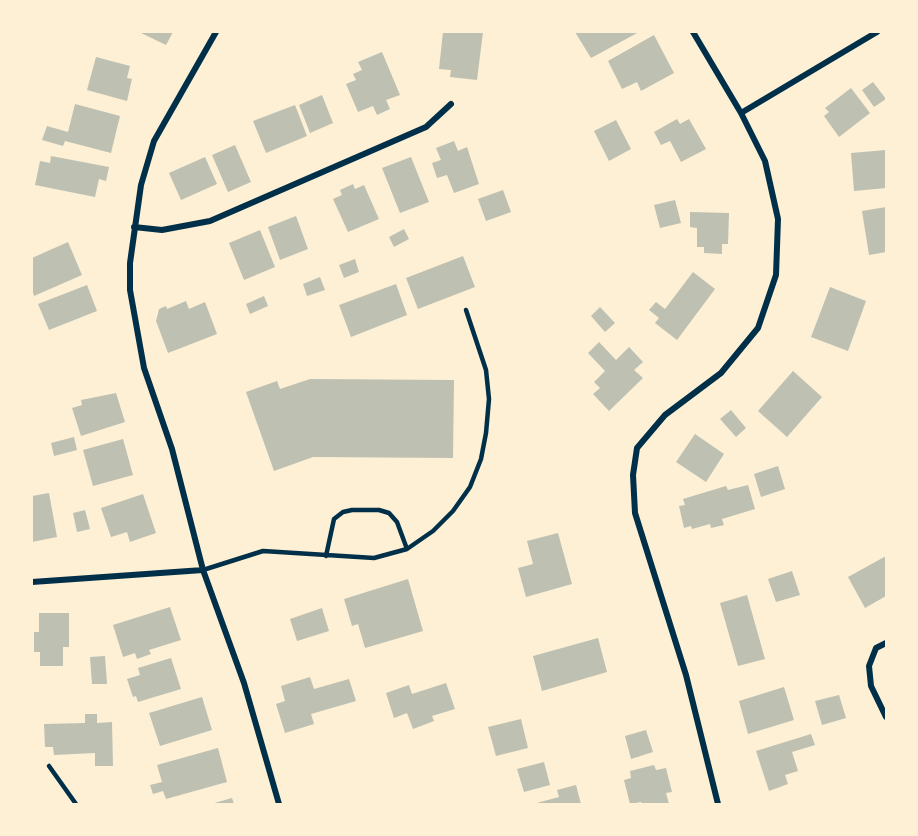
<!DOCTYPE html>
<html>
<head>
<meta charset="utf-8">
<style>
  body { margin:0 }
  #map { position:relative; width:918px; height:836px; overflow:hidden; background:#fdf0d5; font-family:Raleway,sans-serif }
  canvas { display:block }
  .frame { position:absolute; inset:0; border:33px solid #fdf0d5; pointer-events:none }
</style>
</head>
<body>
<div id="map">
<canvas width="918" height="836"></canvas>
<div class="frame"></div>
</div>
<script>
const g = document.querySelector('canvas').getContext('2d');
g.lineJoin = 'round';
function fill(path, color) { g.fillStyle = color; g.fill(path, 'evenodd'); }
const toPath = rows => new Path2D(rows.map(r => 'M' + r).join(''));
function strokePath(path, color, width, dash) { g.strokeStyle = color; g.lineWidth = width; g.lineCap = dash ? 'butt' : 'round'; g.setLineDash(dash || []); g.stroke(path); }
fill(toPath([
  [139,32,173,32,166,45],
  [443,32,483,32,477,80,450,77,451,70,439,69],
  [575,32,639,32,591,58],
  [654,35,674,73,641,91,637,82,622,89,608,61],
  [382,52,400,95,386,100,390,109,377,115,373,106,358,112,346,84,356,80,353,74,362,70,358,62],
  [96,57,130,66,127,78,132,79,127,101,87,90],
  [873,82,886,99,874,107,862,90],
  [851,88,870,113,839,137,824,116,829,112,825,108],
  [322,95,333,123,310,133,299,105],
  [75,104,120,116,111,153,65,141,63,146,42,140,47,126,68,132],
  [295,105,307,136,266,153,253,121],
  [677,119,680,124,689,119,706,149,681,162,670,141,661,145,654,132],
  [616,120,631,149,609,161,594,131],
  [454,141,458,151,467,147,479,184,454,193,447,175,437,178,432,163,441,160,436,148],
  [235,145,251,182,228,192,212,155],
  [886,150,886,188,854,191,851,153],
  [51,156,109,167,106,181,99,179,95,197,35,185,40,161,50,163],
  [205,157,217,184,181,200,169,173],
  [411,157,429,202,400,213,382,168],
  [353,184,355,189,364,185,379,219,348,232,333,199,342,195,340,190],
  [503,190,511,212,486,221,478,199],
  [675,200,681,223,660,228,654,205],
  [886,207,886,252,869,255,862,211],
  [690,212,729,213,728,244,722,244,722,254,704,253,704,247,697,247,697,228,690,227],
  [296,216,308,249,280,260,268,227],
  [404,229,409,239,394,247,389,237],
  [260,230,275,267,244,280,229,243],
  [68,242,82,275,34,296,32,289,32,258],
  [463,256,475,287,418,309,406,278],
  [355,259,359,272,344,278,339,265],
  [693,272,715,289,677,340,655,323,659,318,649,310,656,302,665,309],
  [320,277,325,290,307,296,303,284],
  [396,284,407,315,351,337,339,305],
  [87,285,97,311,49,330,38,304],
  [830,287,866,301,848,351,811,337],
  [264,296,268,306,250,314,246,304],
  [186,301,189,309,205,302,217,334,168,353,156,321,159,309,166,306,167,309],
  [600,307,615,323,605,332,591,316],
  [599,342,616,360,629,347,643,362,634,370,643,378,609,411,593,394,600,388,594,382,605,371,588,353],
  [793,371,822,397,787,437,758,411],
  [310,379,454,380,453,458,313,457,274,471,246,392,277,381,280,389],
  [116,393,125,422,81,436,72,408,82,405,81,400],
  [731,410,746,428,736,437,720,419],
  [695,434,724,454,706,482,676,462],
  [74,437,77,450,54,456,51,443],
  [123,439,133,475,93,486,83,450],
  [778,466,785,489,761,497,754,474],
  [748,485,755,509,722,519,724,525,711,528,710,524,692,529,691,526,684,528,679,506,685,505,683,499,726,486,728,490],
  [49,493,57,537,32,542,32,496],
  [143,494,156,533,130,542,127,532,111,537,101,508],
  [85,510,90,529,77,532,73,513],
  [558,533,572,584,526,597,518,568,533,564,527,541],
  [886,556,886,596,865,608,848,577],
  [792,571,800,595,776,602,768,579],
  [408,579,423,631,365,648,358,624,352,626,344,599],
  [747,595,765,659,738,666,720,603],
  [170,607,181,640,149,650,151,654,137,659,135,653,123,657,113,625],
  [322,608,329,631,297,641,290,619],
  [39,613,69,613,69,647,63,647,63,666,40,666,40,652,34,652,34,632,39,632],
  [598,638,607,672,542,691,533,656],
  [105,656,107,684,92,684,90,657],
  [171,658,181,689,138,702,136,696,133,697,127,679,140,675,138,668],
  [310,677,314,689,349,679,356,701,311,714,314,724,285,733,276,704,285,701,281,686],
  [446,683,455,709,432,716,434,721,413,729,407,713,394,718,386,693,409,685,412,694],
  [784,687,794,720,748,734,739,701],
  [839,695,846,718,822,725,815,701],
  [202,697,212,730,160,746,149,713],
  [85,714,97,714,97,723,112,722,113,766,95,766,95,753,54,755,53,747,45,747,44,724,85,723],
  [521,719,528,748,496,756,488,727],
  [646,730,653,752,631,759,625,736],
  [811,734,815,745,792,752,798,771,785,775,788,784,769,791,756,751],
  [218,748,227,782,166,799,163,791,153,794,150,785,162,782,157,765],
  [544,762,550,785,524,792,517,769],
  [654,765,656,770,666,768,672,792,666,793,669,804,642,804,641,802,630,804,624,780,631,778,630,771],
  [576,785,581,804,533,804,559,797,557,790],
  [232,798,234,804,211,804]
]), '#bec0b2');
strokePath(toPath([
  [326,556,334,519,343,512,352,510,379,510,389,513,397,522,407,549],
  [203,570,263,551,374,558,407,549,433,531,453,511,470,487,481,459,486,433,489,399,486,370,466,310],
  [49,766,76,804]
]), '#003049', 4.5);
strokePath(toPath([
  [216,32,154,141,141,185,130,263,130,290,144,368,172,449,203,570,244,683,279,804],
  [693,32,741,113,765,161,778,219,776,275,758,328,721,373,665,415,637,448,633,475,635,513,686,675,718,804],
  [741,113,877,32],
  [134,227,162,230,210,221,426,127,451,104],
  [32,582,203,570],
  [886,643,876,648,869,666,871,686,886,717]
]), '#003049', 6);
</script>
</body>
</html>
